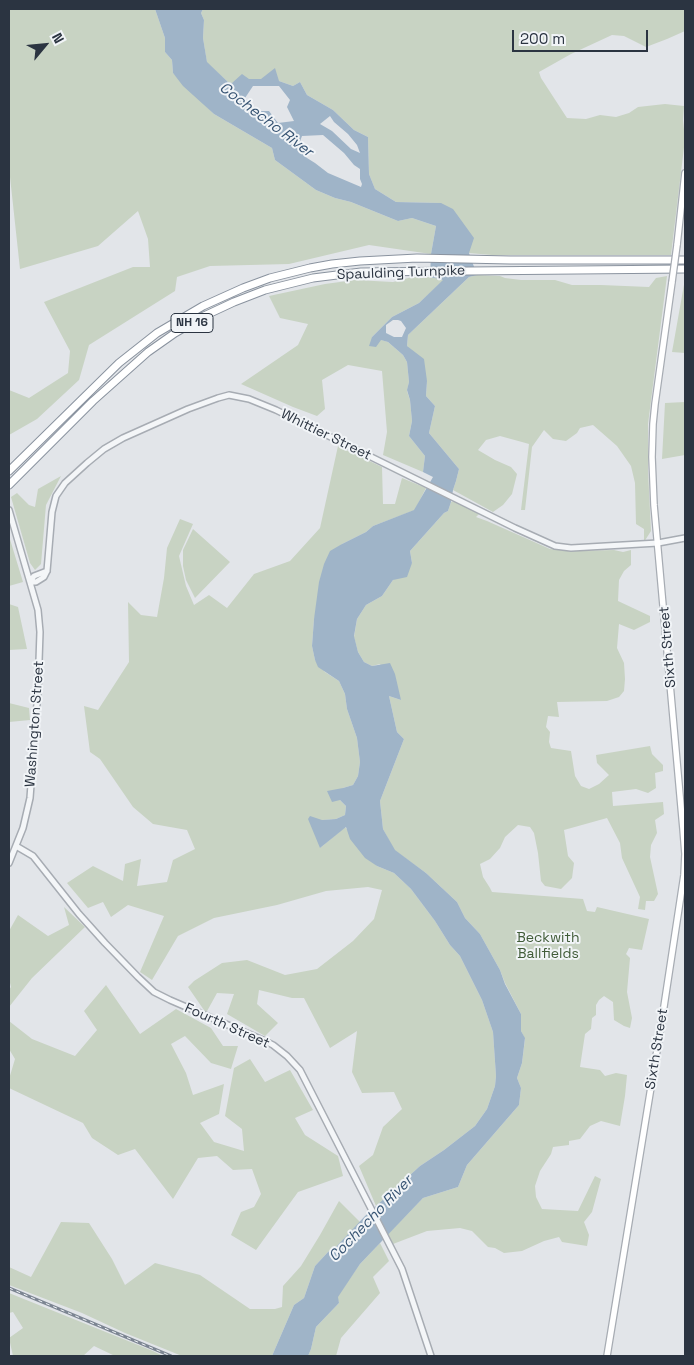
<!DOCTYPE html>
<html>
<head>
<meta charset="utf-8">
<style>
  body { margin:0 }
  #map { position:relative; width:694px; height:1365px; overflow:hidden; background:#e2e5e9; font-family:"Space Grotesk",sans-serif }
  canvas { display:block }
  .frame { position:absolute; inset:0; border:10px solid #2b3441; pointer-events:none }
  .north { position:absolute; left:20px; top:20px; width:50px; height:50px; -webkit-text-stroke:4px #f1f4f7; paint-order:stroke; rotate:62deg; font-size:14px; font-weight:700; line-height:20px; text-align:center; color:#2b3441 }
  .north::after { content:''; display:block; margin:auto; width:18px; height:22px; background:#2b3441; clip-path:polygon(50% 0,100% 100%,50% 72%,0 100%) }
  .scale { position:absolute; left:512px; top:30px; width:136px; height:22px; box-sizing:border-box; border:2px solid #2b3441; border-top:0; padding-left:6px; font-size:15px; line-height:18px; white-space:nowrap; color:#2b3441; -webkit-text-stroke:4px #f1f4f7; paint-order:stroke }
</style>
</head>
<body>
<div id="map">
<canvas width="694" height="1365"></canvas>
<div class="frame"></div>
<div class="north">N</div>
<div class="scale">200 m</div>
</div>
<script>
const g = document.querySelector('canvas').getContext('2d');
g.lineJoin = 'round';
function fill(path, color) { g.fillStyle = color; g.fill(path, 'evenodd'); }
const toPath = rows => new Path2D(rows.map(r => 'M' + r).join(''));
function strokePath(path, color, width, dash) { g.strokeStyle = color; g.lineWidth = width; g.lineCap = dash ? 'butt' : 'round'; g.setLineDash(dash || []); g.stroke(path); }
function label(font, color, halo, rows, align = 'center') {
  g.font = font + ' "Space Grotesk",sans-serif'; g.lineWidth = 4; g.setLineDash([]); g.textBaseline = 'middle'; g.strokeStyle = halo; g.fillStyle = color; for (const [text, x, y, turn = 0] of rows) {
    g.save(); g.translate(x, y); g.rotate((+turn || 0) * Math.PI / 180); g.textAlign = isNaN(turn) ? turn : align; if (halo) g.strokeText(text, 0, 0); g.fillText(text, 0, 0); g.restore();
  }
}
fill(toPath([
  [9,9,155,9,165,38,165,52,172,60,173,73,214,114,272,148,275,160,316,190,335,198,351,202,398,221,412,218,436,226,431,254,369,245,289,264,210,266,177,277,175,291,89,345,79,380,37,419,9,435,9,390,29,398,68,373,70,351,44,302,133,267,150,267,148,239,138,211,98,246,20,269,10,177,9,177],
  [203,9,685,9,685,31,667,39,646,47,624,36,612,35,571,54,539,72,541,78,567,118,586,119,600,115,616,117,629,113,638,107,665,104,684,106,683,120,685,139,671,255,492,255,469,253,440,203,396,202,375,189,369,174,368,137,354,130,333,110,307,95,300,82,293,86,279,81,261,79,249,79,232,83,228,82,207,63,203,38,204,20,201,13],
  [477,275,500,276,505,278,521,280,555,280,572,285,601,285,649,287,656,278,667,276,648,424,648,471,651,531,644,542,644,529,636,524,635,483,631,466,617,446,593,425,580,428,577,433,566,441,553,439,544,430,532,447,525,510,521,510,529,444,522,442,500,436,486,440,478,450,495,460,511,467,517,474,512,494,503,505,493,512,453,490,456,481,459,469,429,433,435,406,426,396,427,381,407,346,408,335,469,277],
  [412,277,430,277,444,280,419,303,392,317,372,337,388,342,403,355,407,362,409,382,407,391,410,400,412,421,409,436,425,456,423,472,383,455,387,432,382,371,348,365,322,380,325,409,317,416,293,407,241,384,298,345,308,324,280,318,269,296,325,284,355,280,393,282],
  [685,279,685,353,672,352],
  [685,402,685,455,662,459,665,403],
  [338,446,382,467,383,504,395,504,402,478,426,488,415,510,373,526,366,532,342,544,314,619,312,646,315,660,325,672,339,681,345,694,347,709,357,738,360,762,358,776,353,785,343,788,340,800,346,806,345,815,336,819,322,820,320,848,345,827,377,866,394,873,411,889,435,921,450,945,460,956,482,1000,493,1032,496,1076,495,1086,487,1109,475,1126,444,1150,420,1166,376,1206,359,1166,373,1155,383,1127,402,1109,394,1092,362,1093,352,1072,357,1031,330,1048,304,998,292,998,259,990,257,1004,278,1023,265,1036,227,1014,234,994,217,993,206,1013,188,987,194,981,222,963,247,960,285,975,317,969,353,941,374,919,382,890,368,887,326,891,277,905,214,918,178,936,152,980,140,972,164,916,128,905,111,917,103,902,88,908,67,883,93,866,123,881,125,864,141,859,137,886,167,882,173,860,195,849,187,830,153,824,133,807,100,759,90,752,84,706,98,710,129,662,128,602,141,615,157,617,164,578,167,548,180,519,193,524,179,556,186,586,194,605,209,595,227,608,254,574,290,561,320,528],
  [61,476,46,505,41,564,35,570,30,563,11,497,17,493,29,505,35,507,38,489],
  [455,501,479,514,476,517,487,521,550,549,574,551,614,550,623,552,631,550,631,565,624,571,619,580,618,601,650,616,650,622,634,630,619,624,617,648,624,663,625,679,624,691,619,697,607,701,557,702,559,717,548,716,546,727,550,732,549,742,551,748,571,751,575,776,581,786,589,789,599,784,609,775,597,763,596,755,650,746,652,754,663,765,663,771,655,773,656,788,648,793,636,789,612,792,613,806,663,802,664,814,655,820,657,833,651,845,650,857,658,894,654,901,646,901,645,910,638,909,640,897,622,858,620,843,607,818,564,830,568,856,574,863,572,878,561,889,545,886,541,881,538,853,534,833,530,827,518,825,505,837,500,848,490,859,480,864,483,877,490,888,492,892,583,899,587,911,595,912,597,907,649,919,642,950,629,948,626,954,630,958,627,992,632,1018,630,1028,624,1026,614,1020,613,1002,604,996,599,1000,596,1005,596,1015,592,1018,591,1029,585,1034,580,1067,600,1070,605,1076,616,1073,627,1075,625,1096,620,1126,601,1121,590,1126,580,1139,569,1141,569,1145,553,1147,551,1154,540,1171,535,1186,536,1197,542,1209,578,1211,595,1176,601,1179,592,1212,584,1222,589,1235,587,1246,562,1242,559,1237,544,1241,522,1251,504,1253,495,1248,488,1247,472,1231,460,1228,427,1231,393,1244,388,1234,423,1198,458,1187,467,1165,519,1105,521,1088,517,1078,522,1063,525,1039,521,1031,521,1014,505,983,500,970,480,934,465,918,457,902,426,873,394,850,383,829,380,801,404,739,397,732,389,696,401,700,380,664,372,666,364,662,358,652,354,637,357,619,366,605,382,596,393,580,412,563,410,551,444,513,448,511,451,502],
  [193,529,230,562,195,598,186,580,183,566,183,550],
  [9,536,23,582,9,586],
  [9,604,18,607,27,649,9,650],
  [9,703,29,708,30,720,9,722],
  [64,907,85,927,32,978,9,1007,9,990,11,987,9,979,9,931,18,915,48,936,69,925],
  [106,985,140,1034,176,1009,211,1028,223,1046,238,1046,231,1069,211,1063,185,1036,171,1044,186,1073,193,1095,224,1084,219,1114,200,1123,214,1142,244,1151,242,1129,225,1116,234,1068,250,1059,265,1082,290,1070,313,1110,295,1118,305,1135,338,1156,343,1176,298,1192,256,1250,231,1235,241,1212,254,1207,261,1194,252,1169,233,1170,217,1156,198,1158,173,1199,135,1149,118,1155,92,1138,83,1123,9,1088,9,1079,15,1059,9,1049,9,1021,32,1039,75,1056,97,1030,84,1011],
  [339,1201,360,1222,335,1248,328,1252,315,1266,304,1298,294,1305,272,1356,182,1356,125,1333,82,1313,9,1285,9,1267,31,1277,61,1222,89,1223,112,1259,125,1285,155,1263,200,1275,250,1309,275,1309,282,1307,283,1286,301,1266,320,1235],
  [380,1243,389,1261,373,1277,380,1293,341,1338,336,1356,308,1356,311,1349,316,1327,339,1303,337,1297,360,1264],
  [9,1293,153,1351,163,1356,115,1356,94,1346,83,1356,13,1356,9,1338,23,1328,13,1312,9,1313]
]), '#c8d3c3');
fill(toPath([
  [155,9,203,9,201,13,204,20,203,38,207,62,228,82,232,83,242,74,249,79,261,79,275,68,279,81,293,86,300,82,307,95,333,110,354,130,368,137,369,174,375,189,396,202,441,203,453,209,474,238,469,253,477,275,469,277,408,335,407,346,424,359,427,381,426,396,435,406,429,433,459,469,456,481,453,490,451,502,448,511,444,513,410,551,412,563,407,577,393,580,382,596,366,605,357,619,354,636,358,652,364,662,372,666,390,663,395,674,401,700,389,696,397,732,404,739,380,801,383,829,395,850,426,873,457,902,465,918,480,934,500,970,505,984,521,1014,521,1031,525,1038,522,1063,517,1078,521,1088,519,1105,467,1165,458,1187,423,1198,360,1264,338,1297,339,1303,316,1327,311,1349,308,1356,272,1356,294,1305,304,1298,315,1266,328,1252,335,1248,365,1216,420,1166,444,1150,475,1126,487,1109,495,1086,496,1076,493,1032,482,1000,460,956,450,945,435,921,411,889,394,873,377,866,365,858,350,839,346,827,320,848,308,819,310,816,322,820,336,819,345,815,346,806,340,800,332,802,327,791,343,788,353,785,358,776,360,762,357,738,347,709,345,694,339,681,318,667,315,660,312,646,314,619,319,582,324,564,330,551,342,544,366,532,373,526,414,510,433,477,423,472,425,456,409,436,412,421,410,400,407,390,409,382,407,362,403,355,388,342,381,340,376,347,369,346,372,337,392,317,419,303,443,280,430,277,431,254,436,226,412,218,398,221,351,202,335,198,316,190,275,160,272,148,214,114,183,86,173,73,172,60,165,52,165,38],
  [253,86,279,86,290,100,287,107,294,121,278,123,269,111,257,111,245,98],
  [330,116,334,122,348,134,357,145,360,153,351,149,332,131,320,124],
  [323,135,344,153,354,165,360,169,360,179,362,184,361,187,328,173,315,163,307,158,301,151,299,144,302,136],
  [393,320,398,320,401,321,406,328,402,337,394,337,386,333,386,325]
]), '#9fb4c8');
const tertiary = toPath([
  [9,510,38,610,40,632,38,690,30,798,23,828,9,863],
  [30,582,36,582,44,577,47,571,52,512,56,496,65,483,87,463,104,449,123,438,188,409,218,398,229,395,249,399,276,410,515,528,555,546,571,548,658,543,685,538],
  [30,582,34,576,47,571],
  [16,846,33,856,79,914,105,943,138,977,154,992,170,1000,265,1041,273,1045,287,1056,300,1070,402,1269,431,1356]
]);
const secondary = toPath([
  [677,245,685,173],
  [607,1356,661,1026,684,875,685,854,683,829,654,505,652,457,653,424,655,404,672,282]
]);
const motorway = toPath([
  [9,471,119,363,157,333,203,306,243,288,270,278,310,268,332,264,360,261,417,258,510,260,685,260],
  [9,485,93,401,148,352,175,333,204,316,234,302,265,290,313,278,361,272,685,269]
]);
strokePath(tertiary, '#a7acb3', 8);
strokePath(secondary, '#a7acb3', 8);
strokePath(motorway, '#8a939f', 9);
strokePath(tertiary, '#f4f6f8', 5);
strokePath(secondary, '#fff', 5.5);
strokePath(motorway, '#fff', 7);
const rail = toPath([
  [9,1288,171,1356]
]);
strokePath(rail, '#7c8592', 3);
strokePath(rail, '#f1f4f7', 1, [4]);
const secondaryBridge = toPath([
  [672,282,677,245]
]);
strokePath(secondaryBridge, '#a7acb3', 8, []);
strokePath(secondaryBridge, '#fff', 5.5);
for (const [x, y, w] of [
  [192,323,42]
]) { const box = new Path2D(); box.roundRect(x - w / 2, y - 9.5, w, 19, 4); g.fillStyle = '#f1f4f7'; g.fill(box); strokePath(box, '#2b3441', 1); }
label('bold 12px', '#2b3441', null, [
  ["NH 16",192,323]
]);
label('14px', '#2b3441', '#f1f4f7', [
  ["Spaulding Turnpike",401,273,-2],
  ["Whittier Street",326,435,26],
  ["Sixth Street",668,647,-95],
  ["Washington Street",35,724,-86],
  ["Fourth Street",227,1026,24],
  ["Sixth Street",657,1049,-81]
]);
label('14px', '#415c39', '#f1f4f7', [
  ["Beckwith",548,938],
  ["Ballfields",548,954]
]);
label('italic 15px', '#375473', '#f1f4f7', [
  ["Cochecho River",266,120,37],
  ["Cochecho River",371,1219,-46]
]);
</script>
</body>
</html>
